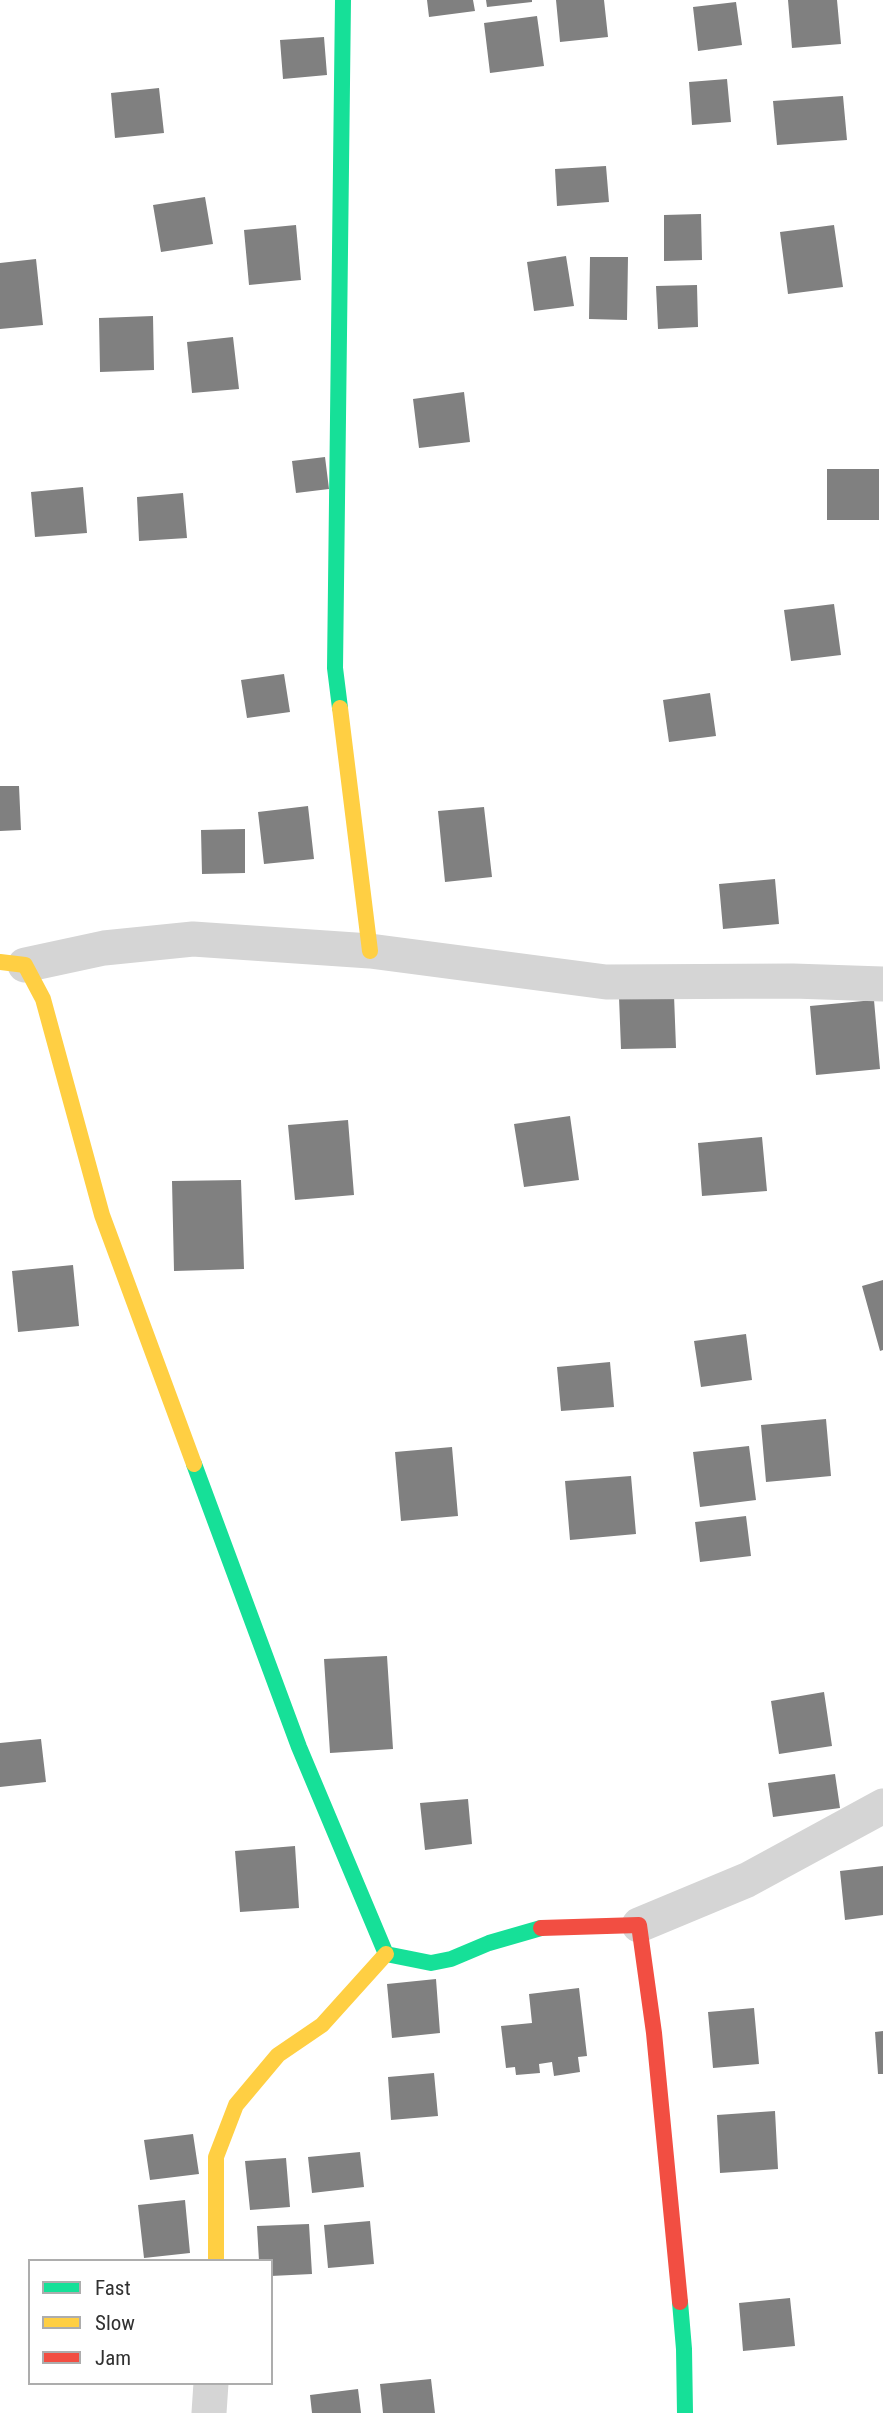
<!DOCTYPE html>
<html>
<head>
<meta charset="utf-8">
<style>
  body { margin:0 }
  #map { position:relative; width:883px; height:2413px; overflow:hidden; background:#fff; font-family:"Roboto Condensed",sans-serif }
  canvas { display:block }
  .legend { position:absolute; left:28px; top:2259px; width:245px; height:126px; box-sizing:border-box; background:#fff; border:2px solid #adadad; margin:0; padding:9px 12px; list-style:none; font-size:21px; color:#313131 }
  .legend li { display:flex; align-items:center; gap:14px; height:35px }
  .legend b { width:35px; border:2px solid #adadad }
</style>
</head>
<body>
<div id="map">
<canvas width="883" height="2413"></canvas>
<ul class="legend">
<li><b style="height:9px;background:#16e098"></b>Fast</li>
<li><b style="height:9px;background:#ffcf43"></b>Slow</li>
<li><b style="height:9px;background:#f24e42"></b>Jam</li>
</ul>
</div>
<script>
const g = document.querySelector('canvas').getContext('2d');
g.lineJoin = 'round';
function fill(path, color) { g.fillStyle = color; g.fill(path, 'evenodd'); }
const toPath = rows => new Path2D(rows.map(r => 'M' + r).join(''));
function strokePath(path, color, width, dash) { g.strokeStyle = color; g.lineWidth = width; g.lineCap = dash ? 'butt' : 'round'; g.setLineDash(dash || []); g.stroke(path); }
fill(toPath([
  [427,0,473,0,475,11,429,17],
  [486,0,532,0,532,2,487,7],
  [556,0,604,0,608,37,560,42],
  [788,0,837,0,841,44,792,48],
  [736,2,742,45,698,51,693,7],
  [537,16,544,66,490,73,484,23],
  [324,37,327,75,283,79,280,40],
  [727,79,731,122,692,125,689,82],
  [159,88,164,133,115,138,111,93],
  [843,96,847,140,777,145,773,101],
  [606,166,609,202,557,206,555,169],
  [205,197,213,244,161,252,153,205],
  [701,214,702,260,664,261,664,215],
  [296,225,301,280,249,285,244,230],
  [834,225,843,287,788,294,780,232],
  [566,256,574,306,534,311,527,262],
  [590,257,628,257,627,320,589,319],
  [36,259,43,325,0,329,0,263],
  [697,285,698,327,658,329,656,286],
  [153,316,154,370,100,372,99,318],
  [233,337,239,389,192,393,187,342],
  [464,392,470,442,419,448,413,399],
  [325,457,329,489,296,493,292,461],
  [827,469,879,469,879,520,827,520],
  [83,487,87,533,35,537,31,492],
  [183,493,187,538,139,541,137,497],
  [834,604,841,655,791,661,784,610],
  [284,674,290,712,247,718,241,680],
  [710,693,716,736,669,742,663,700],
  [0,786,19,786,21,830,0,831],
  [308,806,314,859,264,864,258,812],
  [484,807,492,877,445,882,438,811],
  [245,829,245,873,202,874,201,830],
  [775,879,779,924,723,929,719,884],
  [674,995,676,1048,621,1049,619,997],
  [874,1000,880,1069,816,1075,810,1006],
  [570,1116,579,1180,524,1187,514,1124],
  [348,1120,354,1195,295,1200,288,1125],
  [762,1137,767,1191,702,1196,698,1143],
  [241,1180,244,1269,174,1271,172,1181],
  [73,1265,79,1326,18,1332,12,1271],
  [883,1280,883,1350,880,1351,862,1286],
  [746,1334,752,1380,701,1387,694,1341],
  [610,1362,614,1407,561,1411,557,1367],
  [826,1419,831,1476,766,1482,761,1425],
  [749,1446,756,1500,700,1507,693,1452],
  [452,1447,458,1516,401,1521,395,1452],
  [631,1476,636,1534,570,1540,565,1481],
  [746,1516,751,1556,700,1562,695,1522],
  [387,1656,393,1749,330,1753,324,1659],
  [824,1692,832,1746,779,1754,771,1701],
  [41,1739,46,1782,0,1787,0,1743],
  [835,1774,840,1808,773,1817,768,1783],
  [468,1799,472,1844,425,1850,420,1803],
  [295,1846,299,1908,240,1912,235,1851],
  [883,1866,883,1915,845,1920,840,1871],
  [436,1979,440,2033,392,2038,387,1984],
  [579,1988,587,2056,578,2057,580,2072,554,2076,552,2062,539,2064,540,2073,516,2075,515,2067,506,2068,501,2026,532,2023,529,1994],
  [754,2008,759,2064,713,2068,708,2012],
  [883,2031,883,2074,878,2074,875,2032],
  [434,2073,438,2116,391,2120,388,2077],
  [775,2111,778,2169,720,2173,717,2115],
  [193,2134,199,2174,150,2180,144,2140],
  [360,2152,364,2187,312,2193,308,2157],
  [286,2158,290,2207,250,2210,245,2161],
  [185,2200,190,2253,144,2258,138,2205],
  [370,2221,374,2264,328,2268,324,2225],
  [309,2224,312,2274,271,2276,271,2261,259,2261,257,2226],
  [790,2298,795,2346,743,2351,739,2303],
  [431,2379,435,2413,383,2413,380,2384],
  [358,2389,361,2413,312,2413,310,2395]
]), '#808080');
strokePath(toPath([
  [25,965,104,948,193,939,370,951,606,982,793,981,883,984],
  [639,1925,747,1880,883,1806],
  [209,2413,211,2383]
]), '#d5d5d5', 35);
strokePath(toPath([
  [340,708,335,668,343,0],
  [194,1464,299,1747,386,1954,431,1963,451,1959,489,1943,541,1928],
  [680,2302,684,2349,685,2413]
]), '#16e098', 16);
strokePath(toPath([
  [340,708,370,951],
  [0,962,25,965,43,999,102,1215,194,1464],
  [216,2261,216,2157,236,2105,278,2055,322,2025,386,1954]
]), '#ffcf43', 16);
strokePath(toPath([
  [541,1928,639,1925,654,2033,680,2302]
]), '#f24e42', 16);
</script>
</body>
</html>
